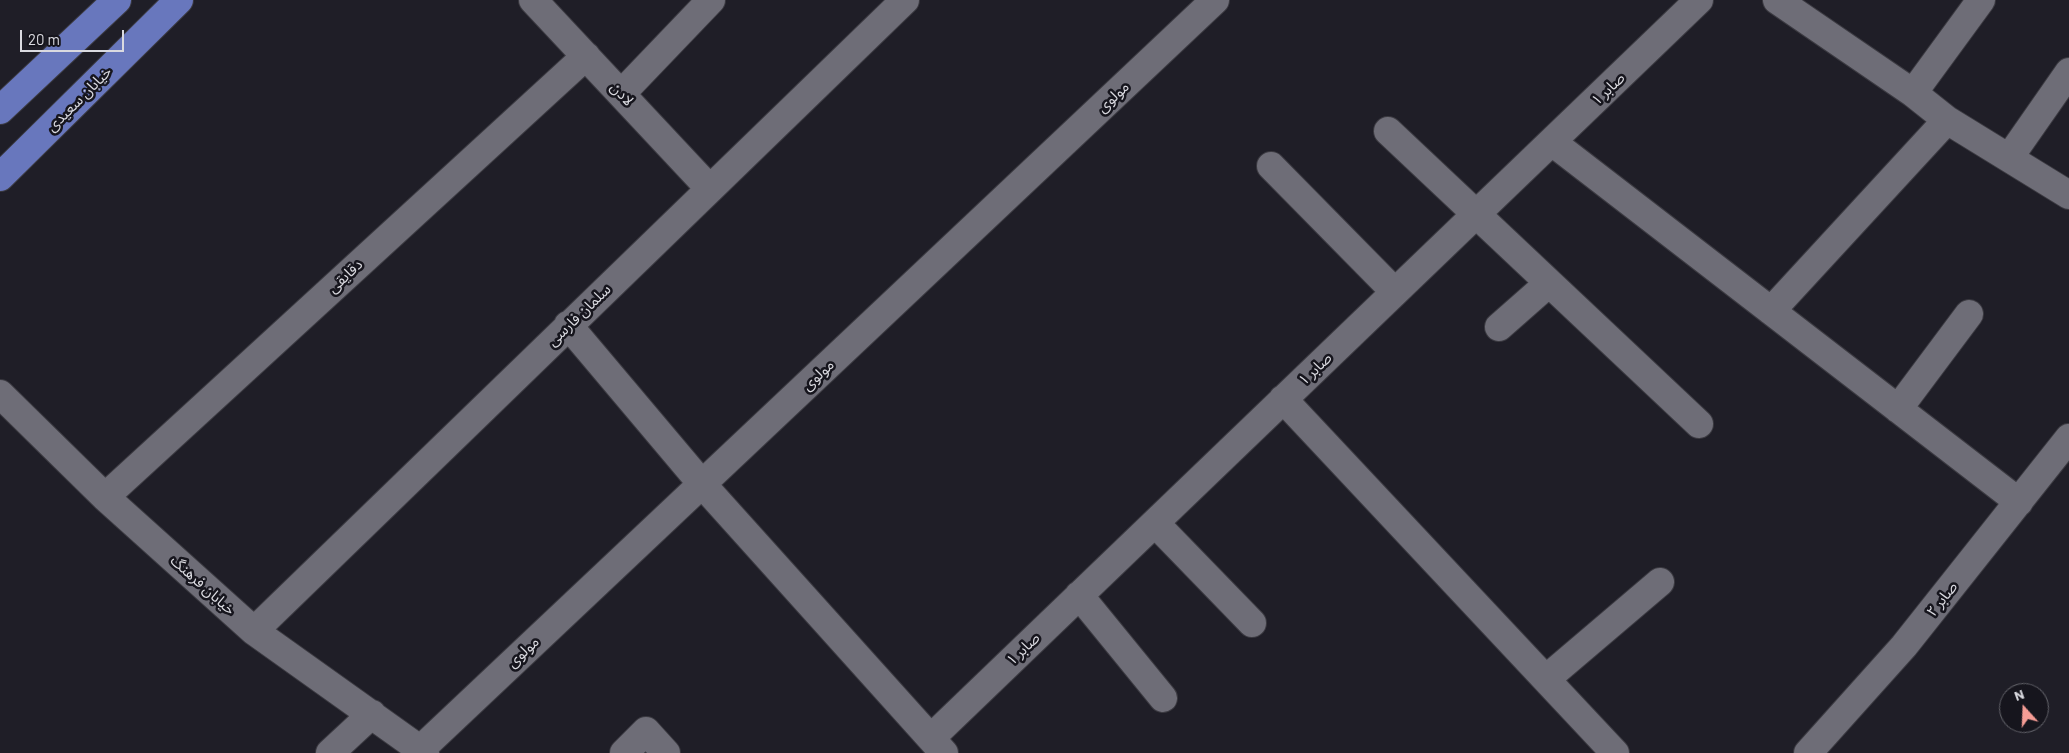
<!DOCTYPE html>
<html>
<head>
<meta charset="utf-8">
<style>
  body { margin:0 }
  #map { position:relative; width:2069px; height:753px; overflow:hidden; background:#1f1e27; font-family:Barlow,sans-serif }
  canvas { display:block }
  .north { position:absolute; left:1999px; top:683px; width:50px; height:50px; box-sizing:border-box; background:#16151d; border:1px solid #64646b; border-radius:50%; rotate:340deg; font-size:14px; font-weight:700; line-height:20px; text-align:center; color:#dadae0 }
  .north::after { content:''; display:block; margin:auto; width:18px; height:22px; background:#f59c95; clip-path:polygon(50% 0,100% 100%,50% 72%,0 100%) }
  .scale { position:absolute; left:20px; top:30px; width:104px; height:22px; box-sizing:border-box; border:2px solid #dadae0; border-top:0; padding-left:6px; font-size:15px; line-height:18px; white-space:nowrap; color:#dadae0; -webkit-text-stroke:4px #16151d; paint-order:stroke }
</style>
</head>
<body>
<div id="map">
<canvas width="2069" height="753"></canvas>
<div class="north">N</div>
<div class="scale">20 m</div>
</div>
<script>
const g = document.querySelector('canvas').getContext('2d');
g.lineJoin = 'round';
const toPath = rows => new Path2D(rows.map(r => 'M' + r).join(''));
function strokePath(path, color, width, dash) { g.strokeStyle = color; g.lineWidth = width; g.lineCap = dash ? 'butt' : 'round'; g.setLineDash(dash || []); g.stroke(path); }
function label(font, color, halo, rows, align = 'center') {
  g.font = font + ' Barlow,"Noto Sans Arabic",sans-serif'; g.lineWidth = 5; g.setLineDash([]); g.textBaseline = 'middle'; g.strokeStyle = halo; g.fillStyle = color; for (const [text, x, y, turn = 0] of rows) {
    g.save(); g.translate(x, y); g.rotate((+turn || 0) * Math.PI / 180); g.textAlign = isNaN(turn) ? turn : align; if (halo) g.strokeText(text, 0, 0); g.fillText(text, 0, 0); g.restore();
  }
}
const minor = toPath([
  [533,0,710,189],
  [1913,93,1981,0],
  [621,94,711,0],
  [1947,120,2069,195],
  [1388,131,1699,424],
  [1552,142,2019,502],
  [2009,158,2069,72],
  [1271,166,1395,292],
  [1771,311,1947,120,1913,93,1777,0],
  [568,325,702,484,944,753],
  [1499,327,1549,283],
  [0,394,105,497,254,631,425,753],
  [1283,399,1615,753],
  [1898,409,1969,314],
  [105,497,586,56],
  [1155,523,1252,623],
  [1079,595,1163,698],
  [254,631,905,0],
  [1546,679,1660,582],
  [931,738,1699,0],
  [421,749,1215,0],
  [330,753,372,714],
  [624,753,646,731,666,753],
  [1808,753,1904,646,2069,438]
]);
const major = toPath([
  [0,110,117,0],
  [0,177,179,0]
]);
strokePath(minor, '#3b3a41', 30);
strokePath(major, '#3b3a41', 30);
strokePath(minor, '#6e6d77', 28);
strokePath(major, '#6877bd', 28);
label('15px', '#dadae0', '#16151d', [
  ["صابر ۱",1608,89,-44],
  ["لادن",622,94,47],
  ["مولوی",1113,97,-43],
  ["خیابان سعیدی",79,99,-45],
  ["دقایقی",345,276,-43],
  ["سلمان فارسی",579,315,-44],
  ["صابر ۱",1315,369,-44],
  ["مولوی",818,375,-43],
  ["خیابان فرهنگ",203,585,42],
  ["صابر ۲",1942,599,-52],
  ["صابر ۱",1023,649,-44],
  ["مولوی",523,652,-43]
]);
</script>
</body>
</html>
